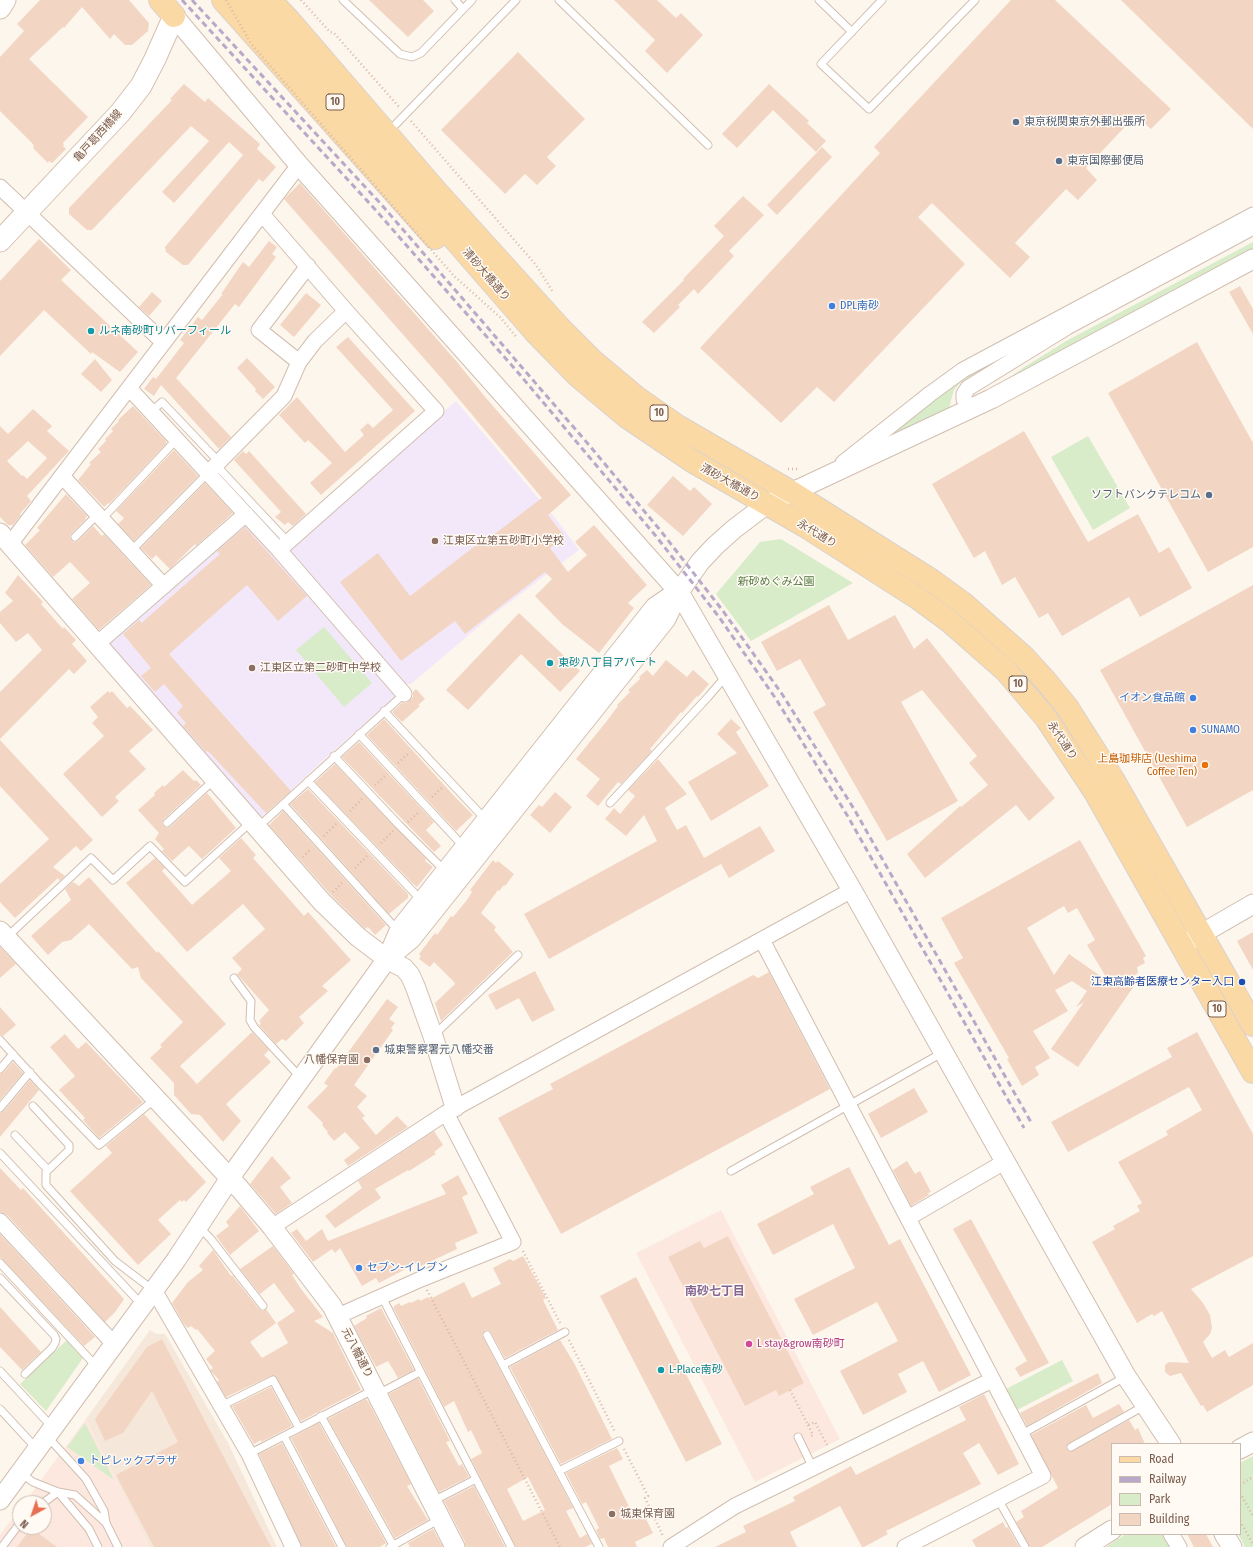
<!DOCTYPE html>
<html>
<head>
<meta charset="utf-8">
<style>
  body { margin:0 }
  #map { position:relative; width:1253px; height:1547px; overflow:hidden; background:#fdf6ec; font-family:"Fira Sans Condensed",sans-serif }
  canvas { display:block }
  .legend { position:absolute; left:1111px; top:1443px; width:130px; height:92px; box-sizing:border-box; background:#fffaf3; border:1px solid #cabbb1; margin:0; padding:5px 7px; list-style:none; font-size:12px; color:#7a5c4d }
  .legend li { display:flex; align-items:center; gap:8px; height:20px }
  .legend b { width:20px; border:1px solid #cabbb1 }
  .north { position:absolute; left:12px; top:1495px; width:40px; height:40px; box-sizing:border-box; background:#fffaf3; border:1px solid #cabbb1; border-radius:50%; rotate:220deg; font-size:11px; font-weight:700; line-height:16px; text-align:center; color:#7a5c4d }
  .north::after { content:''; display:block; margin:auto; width:14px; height:18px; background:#e76f51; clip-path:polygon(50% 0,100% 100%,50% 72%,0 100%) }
</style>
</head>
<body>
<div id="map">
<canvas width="1253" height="1547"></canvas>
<ul class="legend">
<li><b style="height:5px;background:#fbd9a5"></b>Road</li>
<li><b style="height:5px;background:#b9a8c9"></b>Railway</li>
<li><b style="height:11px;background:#d8ecc9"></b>Park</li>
<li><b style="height:11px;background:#f3d5c3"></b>Building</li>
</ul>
<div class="north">N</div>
</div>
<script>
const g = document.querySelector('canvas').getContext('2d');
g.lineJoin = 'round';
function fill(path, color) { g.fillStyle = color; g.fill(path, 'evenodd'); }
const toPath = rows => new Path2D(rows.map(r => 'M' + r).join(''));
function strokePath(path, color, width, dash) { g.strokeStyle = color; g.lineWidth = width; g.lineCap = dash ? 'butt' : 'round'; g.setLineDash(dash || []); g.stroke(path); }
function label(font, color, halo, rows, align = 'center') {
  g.font = font + ' "Fira Sans Condensed","Noto Sans JP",sans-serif'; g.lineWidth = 3; g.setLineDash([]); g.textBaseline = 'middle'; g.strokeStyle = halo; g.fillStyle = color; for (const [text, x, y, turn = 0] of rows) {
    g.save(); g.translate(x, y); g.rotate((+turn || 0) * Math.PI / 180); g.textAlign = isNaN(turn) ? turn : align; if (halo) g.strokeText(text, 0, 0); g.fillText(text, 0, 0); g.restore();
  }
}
fill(toPath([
  [150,1330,156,1334,165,1334,228,1443,277,1547,150,1547,86,1419]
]), '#f5e8da');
fill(toPath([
  [721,1210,840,1439,755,1482,636,1253],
  [86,1419,150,1547,0,1547,0,1535,20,1508,20,1527,44,1527,44,1503,24,1503]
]), '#fde8e0');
fill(toPath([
  [456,401,556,519,579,550,490,617,411,684,402,684,286,550],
  [248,521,395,692,395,697,328,756,263,816,258,816,108,645]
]), '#f3e8fa');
fill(toPath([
  [1253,242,1253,250,991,390,1026,366,1066,341],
  [1018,350,960,383,954,390,948,411,882,440,882,437,988,361],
  [1088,436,1130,508,1093,530,1051,457],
  [781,539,853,583,751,641,716,594,760,542],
  [324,627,372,683,344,707,296,650],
  [67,1340,83,1358,46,1411,20,1384],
  [1062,1360,1073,1381,1017,1410,1006,1389],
  [85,1423,114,1480,67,1447],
  [1253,1456,1253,1547,1245,1547,1238,1534,1240,1534,1240,1463],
  [1126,1534,1163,1534,1171,1547,1106,1547]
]), '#d8ecc9');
fill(toPath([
  [40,0,129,0,149,23,148,31,132,45,125,45,114,34,110,39,82,7,64,28,63,27,29,59,88,117,63,143,64,145,63,146,66,149,52,163,49,161,48,163,33,148,34,146,32,143,0,111,0,57,24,31,17,24],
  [369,0,423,0,434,11,408,37],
  [614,0,657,0,676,18,681,13,703,35,667,73,645,51,655,40],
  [1011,0,1055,0,1171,109,1151,129,1136,115,1086,168,1097,180,1078,200,1066,189,1015,243,1030,257,1010,278,932,203,918,217,965,264,834,402,817,387,781,423,700,348,880,153,874,147],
  [1121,0,1253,0,1253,129],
  [518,52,585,119,547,157,556,166,537,185,525,174,505,194,441,130],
  [184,84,205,102,208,98,260,144,257,149,276,167,263,182,259,179,188,265,183,265,166,252,165,247,243,155,229,142,174,203,162,192,209,141,191,126,92,230,87,230,69,214,69,208,172,100,170,99],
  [769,84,809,121,807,123,826,141,816,152,773,110,737,148,722,134],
  [822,147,832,157,777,215,767,205],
  [300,183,457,362,486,398,571,495,548,515,565,537,550,548,568,572,587,555,575,542,594,525,647,585,628,603,634,608,599,653,562,624,535,596,552,579,545,572,465,634,455,621,401,661,340,582,378,553,410,596,479,543,480,545,542,498,442,379,284,199],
  [743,196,764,215,729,251,734,256,698,294,694,289,678,305,680,307,654,333,642,322,684,280,683,279,724,236,714,226],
  [39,239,71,270,61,280,138,352,120,372,92,352,91,354,44,310,0,356,0,281],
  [269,241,277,247,272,254,276,257,239,307,235,304,176,378,231,437,219,449,161,385,154,396,144,389,153,377,156,379,184,343,180,340,198,317,202,320,223,294,221,294,243,262,249,267],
  [1240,286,1253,309,1253,334,1229,292],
  [152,292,162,301,149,316,139,307],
  [306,293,321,305,294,337,280,325],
  [348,337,415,411,321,495,310,483,332,463,308,440,305,443,279,415,297,397,345,452,364,435,360,430,368,423,373,428,393,410,336,347],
  [1197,342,1253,443,1253,547,1208,572,1108,393],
  [247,358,275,387,263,399,255,391,256,389,237,368],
  [95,359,112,380,101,392,81,374],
  [133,406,166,441,166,444,109,504,108,503,104,507,78,480,91,464,89,463,101,452,98,449,106,441,105,439,113,431,111,429,119,421,118,420],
  [33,409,52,426,47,431,69,451,27,496,31,501,20,514,21,515,13,525,8,525,0,517,0,426,8,434],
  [28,441,47,458,27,479,23,475,22,476,7,461],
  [1024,431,1088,542,1138,514,1159,553,1169,547,1192,588,1140,617,1129,597,1062,636,1048,613,1039,618,1015,577,1002,585,985,551,974,558,932,484],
  [174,450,198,476,134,541,118,524,124,518,116,511],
  [243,451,246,454,249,451,306,514,293,526,288,522,285,525,275,517,281,512,234,460],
  [673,476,690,491,694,487,712,504,683,536,647,505],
  [205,483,233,513,196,546,195,544,170,569,156,555,152,559,141,548],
  [66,494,87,516,85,518,86,519,71,534,70,536,71,540,74,542,78,541,93,526,102,536,104,534,151,585,99,630,72,599,90,583,70,562,53,577,25,545,40,530,37,528],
  [245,527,307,596,278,621,247,585,169,654,291,791,266,813,208,751,206,752,183,726,186,723,177,713,183,706,164,684,155,692,141,676,151,668,123,634,139,620,142,623,147,618,220,554,217,551],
  [18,575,43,602,41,604,63,629,64,627,76,640,72,644,87,661,74,674,69,669,0,739,0,692,42,650,28,633,16,642,0,623,0,612,13,601,5,593],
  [1253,585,1253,790,1187,827,1100,670],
  [829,605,848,640,895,615,914,649,927,638,1055,798,1029,821,1016,805,925,878,907,854,960,806,961,807,988,785,969,763,977,756,922,690,901,702,958,801,887,841,813,712,826,705,800,659,777,671,761,642],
  [519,613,580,671,560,692,521,654,468,710,446,690],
  [666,660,687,677,693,670,709,684,698,697,697,696,682,713,681,712,650,749,652,751,621,784,618,782,598,806,586,796,600,779,576,759,606,722,618,706,617,705,630,692,628,690,640,679,639,677,647,670,653,676],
  [416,689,425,699,418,705,420,706,402,722,392,712,402,703,406,703,410,700,413,697,413,692],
  [108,691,110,693,112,691,127,708,130,706,153,730,129,751,146,769,115,797,119,801,102,817,63,774,104,736,92,723,98,717,90,707],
  [384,719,456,798,473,815,456,831,367,735],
  [731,719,741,728,736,732,769,786,711,821,688,782,737,753,717,734],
  [0,740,93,840,81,851,76,846,53,867,65,876,60,881,58,878,15,918,0,902,0,884,49,839,0,786],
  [359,742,434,822,426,830,441,846,434,852,342,757],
  [658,759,687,794,665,808,677,830,686,825,704,858,760,826,775,851,729,878,721,864,549,959,524,914,657,841,644,815,626,836,605,819,614,808,620,814,635,796,628,790],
  [335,764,426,859,425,861,433,867,417,887,411,882,315,782],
  [183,770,194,781,196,780,201,785,164,819,162,824,164,827,168,828,170,827,207,793,236,828,202,859,189,846,172,861,162,851,164,849,155,839,159,833,138,810,155,795,154,793,163,785,164,787],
  [308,789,408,894,408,898,389,914,290,804],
  [555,792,572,807,550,833,530,815,539,805,542,807],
  [283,811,386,925,375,935,368,927,365,929,331,895,269,825],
  [241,838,256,855,253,858,304,916,308,912,351,960,322,986,328,991,299,1017,304,1023,286,1041,282,1039,276,1044,259,1025,261,1023,259,1021,269,1010,237,974,242,969,232,958,265,929,243,904,187,952,126,883,155,858,165,868,162,871,192,905,231,871,219,858],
  [1080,840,1146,956,1143,958,1145,963,1137,967,1138,973,1126,981,1134,986,1078,1067,1051,1049,1084,1002,1076,1007,1087,991,1072,981,1055,990,1068,1011,1033,1031,1050,1058,1035,1067,1039,1075,1022,1086,1007,1059,1009,1058,954,963,963,958,941,918],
  [1064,906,1068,913,1077,908,1095,940,1087,945,1109,982,1069,954,1054,975,1027,928],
  [493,860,496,863,498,861,514,874,505,886,504,885,499,891,498,890,481,913,496,927,494,930,513,952,441,1021,435,1003,455,984,454,982,434,962,430,967,419,959,421,956,419,954,435,933,437,935,451,916,453,917,467,900,472,892,470,890],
  [89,877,157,953,158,951,226,1024,180,1066,197,1084,252,1032,269,1050,264,1055,271,1062,226,1104,241,1121,223,1142,200,1115,191,1114,174,1095,174,1083,150,1058,162,1047,160,1045,183,1022,141,978,138,967,132,969,89,924,71,940,62,942,48,955,31,936,71,900,65,889,73,882,79,886],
  [1253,932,1253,970,1237,941],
  [0,947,16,964,0,978],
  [535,971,555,1010,532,1022,519,998,496,1010,488,995],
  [769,972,830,1089,561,1234,498,1118,553,1089,550,1084,753,975,758,978],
  [387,999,398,1007,389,1019,395,1023,391,1028,393,1030,354,1085,367,1096,357,1107,365,1116,362,1118,376,1135,397,1116,408,1127,348,1166,344,1160,360,1148,345,1132,334,1141,327,1133,328,1132,322,1125,323,1123,307,1107,328,1086,324,1083,335,1068,336,1069],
  [0,1007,16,1025,3,1036,0,1035],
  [1197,1032,1253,1134,1253,1256,1191,1289,1203,1303,1210,1315,1212,1328,1210,1334,1203,1342,1212,1358,1225,1350,1229,1357,1253,1343,1253,1385,1207,1412,1203,1405,1201,1406,1181,1373,1170,1376,1165,1372,1165,1365,1169,1362,1189,1363,1162,1311,1154,1316,1152,1314,1137,1323,1092,1242,1115,1229,1113,1226,1140,1211,1137,1206,1142,1203,1118,1162,1168,1135,1166,1131,1202,1110,1189,1087,1068,1152,1051,1122,1172,1057,1167,1048],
  [65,1034,78,1049,86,1042,143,1102,99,1138,83,1120,85,1118,59,1090,75,1076,50,1047],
  [13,1062,23,1073,0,1100,0,1074,4,1072],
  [30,1080,39,1090,0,1137,0,1113,4,1111],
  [914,1088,928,1112,881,1138,868,1114],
  [144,1114,206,1182,186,1202,184,1200,182,1202,180,1200,158,1220,171,1234,138,1265,70,1191,112,1153,106,1146],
  [434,1131,443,1145,434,1152,436,1154,409,1171,408,1170,375,1189,381,1198,335,1228,325,1216,362,1188,358,1181],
  [272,1156,291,1178,280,1187,292,1203,276,1214,250,1184],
  [907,1161,915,1174,920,1171,931,1192,928,1193,929,1195,911,1206,893,1170],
  [849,1167,889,1245,900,1239,971,1375,939,1392,923,1361,898,1374,907,1392,863,1415,840,1371,898,1341,877,1302,813,1335,794,1299,855,1268,833,1224,773,1255,757,1224,814,1194,810,1187],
  [0,1168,21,1190,23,1188,124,1299,116,1311,105,1322,7,1215,0,1212],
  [458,1175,468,1194,462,1197,478,1233,455,1243,457,1249,421,1266,419,1262,379,1283,376,1278,362,1286,340,1248,335,1253,332,1249,313,1262,291,1233,297,1229,306,1241,322,1229,328,1241,446,1194,441,1185],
  [240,1206,259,1231,230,1255,216,1236,229,1226,226,1222],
  [971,1219,1049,1363,1020,1377,1015,1368,1027,1361,953,1229],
  [0,1234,95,1337,84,1346,0,1257],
  [728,1236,804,1383,779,1396,776,1390,745,1406,668,1257,700,1241,704,1248],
  [273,1246,294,1274,292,1275,301,1289,323,1317,314,1321,333,1333,361,1390,301,1421,275,1376,271,1376,226,1397,217,1382,219,1380,210,1370,213,1368,206,1359,215,1351,197,1329,196,1330,191,1326,188,1328,184,1324,172,1303,188,1282,203,1270,199,1266,213,1250,231,1276,232,1275,259,1309,263,1311,266,1309,276,1323,250,1342,262,1358,288,1343,277,1323,295,1311,274,1283,260,1294,240,1269],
  [523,1256,546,1298,543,1300,558,1330,505,1358,490,1331,485,1330,482,1335,573,1508,566,1511,580,1538,587,1534,592,1544,585,1547,516,1547,471,1459,482,1453,471,1430,468,1432,454,1401,444,1407,393,1307,399,1303,401,1306,410,1302,411,1303,419,1299,420,1301,428,1297,430,1299,464,1282,472,1298,501,1284,493,1268,510,1259,513,1261],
  [528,1477,545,1510,523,1521,507,1489],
  [636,1277,722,1444,686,1462,600,1296],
  [0,1307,41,1352,22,1370,0,1347],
  [381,1308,414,1370,398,1378,388,1361,376,1367,354,1326,367,1318,366,1316],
  [162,1339,271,1547,154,1547,116,1475,178,1442,152,1391,123,1433,105,1441,95,1419,147,1347],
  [560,1340,574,1363,612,1439,561,1464,510,1367],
  [1098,1373,1102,1383,1027,1426,1020,1413],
  [418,1378,450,1441,446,1442,459,1466,462,1464,469,1477,439,1492,389,1394],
  [271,1387,292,1426,261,1442,261,1440,254,1444,232,1406],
  [984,1394,1019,1464,998,1475,979,1443,963,1453,981,1484,886,1531,888,1534,864,1547,862,1547,840,1506,790,1532,797,1547,715,1547,746,1532,743,1526,795,1501,793,1497,851,1466,856,1475,966,1420,959,1407],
  [366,1399,369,1403,411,1484,407,1486,428,1520,395,1538,328,1419],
  [1119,1404,1124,1412,1069,1443,1066,1447,1068,1451,1073,1451,1129,1420,1135,1430,1138,1428,1145,1444,1112,1444,1112,1504,1042,1547,1030,1547,1016,1522,1024,1517,1021,1511,1058,1488,1031,1435,1086,1405,1093,1418],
  [319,1423,386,1543,380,1547,347,1547,291,1438],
  [282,1443,336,1547,302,1547,259,1454],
  [617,1448,623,1459,609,1466,635,1519,644,1515,653,1533,635,1542,637,1547,608,1547,604,1538,600,1539,596,1530,599,1528,586,1502,582,1504,566,1473],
  [474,1486,505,1547,466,1547,465,1542,444,1501],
  [1003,1522,1006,1528,1008,1527,1019,1547,976,1547,972,1540],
  [31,1528,57,1547,17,1547],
  [433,1529,443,1547,410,1547,408,1543],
  [1187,1534,1206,1534,1213,1547,1194,1547]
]), '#f3d5c3');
const service = toPath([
  [343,0,400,54,412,57,421,53,472,0],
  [455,0,463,9],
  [559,0,708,145],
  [819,0,852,32],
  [882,0,821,64,869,109,975,0],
  [396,124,516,0],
  [152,411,162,402,219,462],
  [216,465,288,542],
  [102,519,177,439],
  [75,537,98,514],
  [131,551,208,473],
  [384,711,485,819],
  [359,734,463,846],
  [334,756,399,825,445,871],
  [308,781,422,901],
  [610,803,708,697,726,676],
  [283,804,392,924,400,929],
  [167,823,214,780],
  [258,827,404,694],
  [7,937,91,858,113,880,150,846,185,882,251,822],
  [234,978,251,1001,250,1020,254,1027,300,1077],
  [434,1035,518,955],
  [0,1040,41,1085,99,1145,155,1099],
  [0,1069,13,1054],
  [33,1106,69,1145,69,1150,46,1172,46,1185,115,1261,153,1290],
  [0,1108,30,1072],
  [15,1135,48,1170],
  [0,1153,142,1305],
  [731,1171,942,1053],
  [199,1227,210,1238,263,1306],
  [0,1263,97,1367],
  [0,1278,54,1335,56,1339,55,1343,52,1348,25,1374],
  [382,1297,511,1547],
  [487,1335,599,1547],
  [503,1365,565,1332],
  [0,1371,53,1428],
  [378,1394,420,1372],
  [221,1406,273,1380,299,1428],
  [0,1409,37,1449],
  [321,1416,393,1545],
  [1022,1434,1125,1377],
  [47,1436,86,1479,104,1511,106,1523,118,1547],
  [284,1436,342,1547],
  [798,1437,813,1468],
  [1071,1447,1144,1406],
  [249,1454,373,1390],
  [559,1471,619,1441],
  [21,1473,33,1482,58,1492,75,1495,106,1523],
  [998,1499,1025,1547],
  [433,1501,476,1479],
  [43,1503,58,1492,89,1529,98,1547],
  [2,1547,20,1523],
  [390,1547,440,1519]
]);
const minor = toPath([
  [0,187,163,342],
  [262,214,346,311,436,411,279,550],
  [299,362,259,330,308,266],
  [129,388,279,550,404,694],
  [968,409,964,399,964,394,968,388,1067,327,1253,227],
  [843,463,930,394,963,370,1253,215],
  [208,473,284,396,299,362,315,341,346,311],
  [62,476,164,586],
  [10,544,299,165],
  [97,644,246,514],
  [762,940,1043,1476,905,1547],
  [908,1218,1006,1161],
  [0,1221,114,1344],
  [272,1227,446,1113],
  [154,1290,249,1454,293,1547],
  [338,1316,421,1279,513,1242,446,1113,852,890],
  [1171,1534,1179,1547],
  [671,1547,735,1506,992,1380]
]);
const tertiary = toPath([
  [174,16,299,165,679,592,852,890,1126,1376,1171,1444],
  [0,533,322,902,358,937,387,959,404,968,410,975,415,986,433,1036,455,1107],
  [0,931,240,1189,272,1227,332,1306,455,1547],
  [1189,941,1253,904],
  [387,959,411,939,666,619,679,592,700,562,715,546,734,529,767,504,991,399,1253,259],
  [1240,1449,1253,1442],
  [0,1500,176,1260,236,1169,387,959,400,929,655,607,677,592],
  [1224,1534,1232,1547],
  [1085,1547,1112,1530]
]);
const secondary = toPath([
  [0,8,5,0],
  [0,241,120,113,141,86,155,59,174,16]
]);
const primary = toPath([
  [160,0,174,16],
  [223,0,435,238],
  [243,0,275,33,535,332,578,376,627,417,692,461,805,526,919,599,949,621,1006,671,1046,718,1095,792,1253,1072],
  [270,0,289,20,437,192,560,328,593,361,636,397,679,427,793,493,931,580,964,604,1024,657,1045,680,1067,707,1114,781,1253,1025]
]);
strokePath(service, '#d1beb0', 9);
strokePath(minor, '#d1beb0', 17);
strokePath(tertiary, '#d1beb0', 21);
strokePath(secondary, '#d6c0b0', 23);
strokePath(primary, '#dad1cd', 24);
strokePath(toPath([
  [301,0,330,32,334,33,399,107],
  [411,121,536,265,553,292],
  [788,469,800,469],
  [398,763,409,753],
  [375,785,385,776],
  [432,797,443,787],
  [350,811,362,799],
  [408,822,419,812],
  [324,836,336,824],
  [381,843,393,831],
  [303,857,311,849],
  [355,868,367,856],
  [333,892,342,883],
  [523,1251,560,1323],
  [427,1290,560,1547],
  [569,1340,615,1432],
  [790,1390,808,1425,815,1422,827,1445],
  [808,1425,813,1435,809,1437],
  [624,1449,648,1496,645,1498,663,1536],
  [1240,1485,1253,1477],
  [1240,1493,1253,1516],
  [1240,1521,1253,1544]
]), '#d9b8a5', 2.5, [1, 3]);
strokePath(service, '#fff', 7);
strokePath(minor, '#fff', 15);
strokePath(tertiary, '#fff', 19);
strokePath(secondary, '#fff', 21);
strokePath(primary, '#fbd9a5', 22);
strokePath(toPath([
  [182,0,372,206,515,369,655,535,719,617,776,699,847,815,1024,1128],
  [192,0,380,203,589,445,660,530,723,611,782,694,854,809,1032,1124]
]), '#b9a8c9', 3, [6, 4]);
strokePath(toPath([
  [226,0,252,45,454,276,501,318,517,338]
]), '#d9b8a5', 2.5, [1, 3]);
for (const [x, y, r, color] of [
  [1016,122,4,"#5c6f8a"],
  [1059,161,4,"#5c6f8a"],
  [832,306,4,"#3f7fe0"],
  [91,331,4,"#0f9aa8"],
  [1209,495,4,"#5c6f8a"],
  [435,541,4,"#8d6e63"],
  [550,663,4,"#0f9aa8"],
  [252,668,4,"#8d6e63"],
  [1193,698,4,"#3f7fe0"],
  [1193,730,4,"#3f7fe0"],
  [1205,765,4,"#e8710a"],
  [1242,982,4,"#1a4fb4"],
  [376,1050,4,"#5c6f8a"],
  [367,1060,4,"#8d6e63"],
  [359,1268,4,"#3f7fe0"],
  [749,1344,4,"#d1479c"],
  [661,1370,4,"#0f9aa8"],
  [81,1461,4,"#3f7fe0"],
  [612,1514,4,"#8d6e63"]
]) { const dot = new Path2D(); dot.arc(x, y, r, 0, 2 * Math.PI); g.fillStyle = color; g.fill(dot); strokePath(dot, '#fffaf3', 1.5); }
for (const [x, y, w] of [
  [335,102,18],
  [659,413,18],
  [1018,684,18],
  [1217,1009,18]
]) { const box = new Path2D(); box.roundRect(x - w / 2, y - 8, w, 16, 3); g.fillStyle = '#fffaf3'; g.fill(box); strokePath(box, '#7a5c4d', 1); }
label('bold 10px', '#7a5c4d', null, [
  ["10",335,102],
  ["10",659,413],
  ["10",1018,684],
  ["10",1217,1009]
]);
label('11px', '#4e5e75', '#fffaf3', [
  ["東京税関東京外郵出張所",1024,122],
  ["東京国際郵便局",1067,161],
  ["ソフトバンクテレコム",1201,495,"right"],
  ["城東警察署元八幡交番",384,1050]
], 'left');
label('11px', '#7a5c4d', '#fffaf3', [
  ["亀戸葛西橋線",98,136,-48],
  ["清砂大橋通り",486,275,49],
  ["清砂大橋通り",730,483,29],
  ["永代通り",817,534,31],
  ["永代通り",1062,741,56],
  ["元八幡通り",357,1353,63]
]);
label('11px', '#366cbe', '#fffaf3', [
  ["DPL南砂",840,306],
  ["イオン食品館",1185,698,"right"],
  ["SUNAMO",1201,730],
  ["セブン-イレブン",367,1268],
  ["トピレックプラザ",89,1461]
], 'left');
label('11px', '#0d838f', '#fffaf3', [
  ["ルネ南砂町リバーフィール",99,331],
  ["東砂八丁目アパート",558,663],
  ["L-Place南砂",669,1370]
], 'left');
label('11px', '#785e54', '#fffaf3', [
  ["江東区立第五砂町小学校",443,541],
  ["江東区立第二砂町中学校",260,668],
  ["八幡保育園",359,1060,"right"],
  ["城東保育園",620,1514]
], 'left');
label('11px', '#537a41', '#fffaf3', [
  ["新砂めぐみ公園",776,582]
]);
label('11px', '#c56008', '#fffaf3', [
  ["上島珈琲店 (Ueshima",1197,759],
  ["Coffee Ten)",1197,772]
], 'right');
label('11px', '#164399', '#fffaf3', [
  ["江東高齢者医療センター入口",1234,982]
], 'right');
label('11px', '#b23c85', '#fffaf3', [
  ["L stay&grow南砂町",757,1344]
], 'left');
label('bold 12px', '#846695', '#fffaf3', [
  ["南砂七丁目",715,1292]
]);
</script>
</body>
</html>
